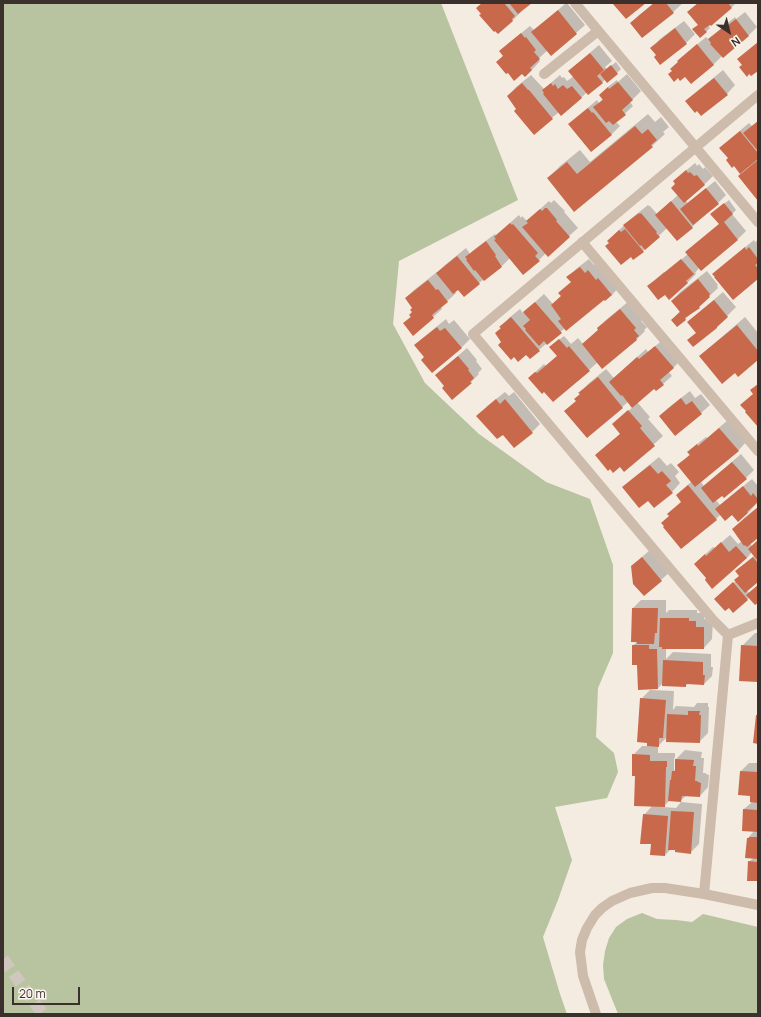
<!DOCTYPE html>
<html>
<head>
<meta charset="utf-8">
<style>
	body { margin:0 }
	#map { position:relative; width:761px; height:1017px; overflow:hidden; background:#f4ebe1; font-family:Manrope,sans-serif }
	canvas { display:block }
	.frame { position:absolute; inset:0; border:4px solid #3b302b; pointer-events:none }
	.north { position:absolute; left:709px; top:12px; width:40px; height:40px; -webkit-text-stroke:3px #fbf5ee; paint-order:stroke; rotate:145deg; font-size:11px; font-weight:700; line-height:16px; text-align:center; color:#3b302b }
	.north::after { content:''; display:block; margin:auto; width:14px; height:18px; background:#3b302b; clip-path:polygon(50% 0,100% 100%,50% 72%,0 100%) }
	.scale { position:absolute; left:12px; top:987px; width:68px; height:18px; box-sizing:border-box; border:2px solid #3b302b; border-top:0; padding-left:5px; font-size:12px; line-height:14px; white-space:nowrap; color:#3b302b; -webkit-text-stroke:3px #fbf5ee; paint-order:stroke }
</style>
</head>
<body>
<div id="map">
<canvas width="761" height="1017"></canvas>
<div class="frame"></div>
<div class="north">N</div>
<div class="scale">20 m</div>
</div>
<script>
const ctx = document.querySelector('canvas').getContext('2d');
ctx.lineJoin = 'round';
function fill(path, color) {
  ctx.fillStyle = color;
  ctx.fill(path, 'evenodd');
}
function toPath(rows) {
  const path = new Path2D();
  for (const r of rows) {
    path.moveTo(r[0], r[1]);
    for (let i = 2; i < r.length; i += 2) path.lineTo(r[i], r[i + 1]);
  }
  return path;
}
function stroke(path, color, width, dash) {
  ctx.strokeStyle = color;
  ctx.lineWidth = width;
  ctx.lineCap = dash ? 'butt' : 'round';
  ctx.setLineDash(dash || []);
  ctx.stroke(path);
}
const green = toPath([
	[3,3,441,3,518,200,399,261,393,324,425,383,479,434,546,482,590,499,613,565,613,653,598,688,596,737,614,753,618,772,607,798,555,807,572,860,558,900,543,937,560,994,567,1014,3,1014],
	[642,913,657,919,676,920,692,922,703,914,758,927,758,1014,618,1014,604,979,603,965,605,951,609,938,616,927,627,919]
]);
const shadow = toPath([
	[483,3,530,3,520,11,521,12,513,20,482,14],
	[566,3,567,3,585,25,576,33,548,50,538,59,540,61,532,70,522,72,508,71,497,62,504,55,500,51,509,43,530,26,534,30,535,30],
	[654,3,683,3,673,12,631,23,639,15],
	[698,3,736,3,731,8,708,25,710,28,706,32,694,29,699,24,688,12],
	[745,12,757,27,749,35,723,57,722,56,713,65,685,75,673,71,671,69,687,53,706,37,709,40,718,31,735,17,736,19],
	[684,21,695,34,686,43,660,64,657,55,652,48,660,39],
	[599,45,612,61,605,67,607,69,616,62,621,69,617,73,606,79,588,94,587,92,581,98,559,112,534,133,508,96,516,87,531,75,544,89,560,75,562,78,564,77,567,81,574,76,570,71,578,63],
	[723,70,735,85,727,94,701,115,697,110,686,101,695,93],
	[627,74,641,91,630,102,633,106,616,122,620,126,612,134,592,151,570,124,578,116,597,100,599,103,603,98,600,95,609,86,617,80,618,82],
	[648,114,655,122,661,117,669,127,663,132,665,134,652,146,574,210,548,178,560,166,580,150,590,162],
	[758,121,758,199,740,176,749,167,729,158,729,140,749,123,752,126],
	[695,163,697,166,699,164,703,169,705,167,713,176,705,184,685,200,688,203,715,181,726,195,718,203,692,227,667,228,643,251,610,242,617,232,633,217,648,205,649,206,650,206,657,214,678,195,676,184,674,181,683,173],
	[554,200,565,211,564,212,578,228,569,236,546,253,539,260,510,258,502,266,484,279,479,283,458,288,455,291,456,293,441,307,442,309,433,317,404,323,411,316,413,312,413,308,406,298,414,290,437,272,437,273,445,265,466,248,470,254,475,249,495,234,496,235,519,215,521,218,522,216,527,221,549,201,551,203],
	[729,200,736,210,732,214,746,231,738,239,701,270,699,268,695,273,696,274,687,283,665,294,648,286,657,278,664,272,665,273,688,254,686,252,695,244,719,224,716,210],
	[754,240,755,242,758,240,758,278,722,266],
	[589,259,594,265,597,262,620,286,612,295,605,300,604,299,565,328,547,343,539,350,527,353,502,341,501,328,501,327,509,318,520,309,523,313,544,294,553,304,561,296,572,282,568,277,576,269],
	[707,271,718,285,717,286,718,288,685,319,672,320,680,311,672,301,680,292],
	[723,292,736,307,725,318,688,340,697,332,697,314],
	[629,301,643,319,641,321,647,327,644,330,645,331,637,339,602,367,598,362,589,370,553,401,544,391,529,378,544,364,546,366,557,356,555,343,564,336,571,344,578,338,583,344,599,329,598,328,606,320],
	[745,317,758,333,758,358,735,372,700,356,709,348],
	[446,319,449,324,454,320,470,339,461,348,415,345,424,337],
	[664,339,682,359,669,372,672,376,663,384,656,390,654,388,637,402,650,417,648,419,663,436,624,471,620,465,596,455,621,433,622,416,633,407,628,402,587,437,577,401,580,394,580,393,588,384,606,369,614,378,646,349,648,352],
	[467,348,477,360,476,361,482,369,478,373,479,374,471,382,445,386,436,375,445,367],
	[690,391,695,398,701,394,710,405,701,413,660,416,668,408],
	[505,392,509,396,514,392,540,424,532,432,486,407],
	[728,420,746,442,738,451,701,482,704,486,741,454,754,470,746,478,722,494,716,500,720,505,752,479,758,486,758,501,755,503,756,504,748,513,721,514,716,519,670,516,682,502,677,495,692,481,679,465,690,454,689,452,697,444,706,437,707,438],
	[659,457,667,466,671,463,679,472,675,476,680,483,672,492,649,499,624,487,632,479],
	[758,507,758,536,750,543,752,546,758,540,758,581,747,590,749,593,758,585,758,601,750,597,733,611,719,595,736,581,740,575,737,571,755,555,752,552,747,558,708,578,695,564,713,547,715,548,730,535,738,544,742,541,733,529,744,518],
	[651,549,670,572,661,580,644,595,641,558],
	[641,600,666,600,666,613,669,610,697,610,697,613,704,613,704,619,713,619,712,639,704,648,666,648,666,659,673,652,711,654,711,667,713,667,712,676,704,684,688,684,685,686,663,683,658,688,638,664,633,646,637,641,633,608],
	[755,633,758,633,758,681,742,646],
	[650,690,674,691,673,710,676,706,694,707,697,703,708,703,708,707,709,707,708,733,699,742,667,737,658,746,658,753,675,753,675,757,674,759,674,771,676,768,676,759,685,750,702,752,701,758,704,758,703,773,706,773,706,774,709,775,708,787,700,796,687,795,680,801,670,800,663,807,676,808,681,802,702,804,699,844,690,853,671,849,665,855,652,843,644,815,653,805,636,775,633,755,642,746,648,746,641,699],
	[749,763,758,763,758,880,749,862,754,857,748,838,755,830,744,809,751,803,751,795,741,771]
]);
const building = toPath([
	[482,3,504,3,515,16,512,19,513,21,498,34,495,31,494,32,479,15,481,14,476,8],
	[509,3,532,3,518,14],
	[615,3,646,3,626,19,613,4],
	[654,3,666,3,674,13,642,38,630,23],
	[698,3,728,3,732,8,711,26,710,25,704,29,707,32,700,38,692,29,698,25,687,12],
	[558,10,577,34,551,56,531,32],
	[736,19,749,36,723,58,710,44,711,43,708,39,726,25,727,26],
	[675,28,687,44,660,65,654,57,656,55,650,48],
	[521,33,525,38,526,37,536,50,534,52,540,59,530,68,532,70,525,77,522,74,514,81,508,73,506,74,496,62,503,56,499,51],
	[758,42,758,71,751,76,749,74,747,77,739,67,742,65,737,59],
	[697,44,714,65,691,84,685,77,680,81,678,78,674,82,668,74,672,71,670,69,678,62,677,61],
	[590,53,604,70,597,76,603,83,588,95,568,71],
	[611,65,618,74,607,83,600,74],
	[714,78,728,95,701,116,697,111,695,113,685,101],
	[618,82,633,100,622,110,626,115,613,125,609,121,606,123,593,107,603,100,599,95,608,87,609,89],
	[522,83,528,90,529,90,553,119,534,135,514,111,516,109,507,96],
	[551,83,553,86,555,84,558,89,563,85,567,89,572,86,582,98,561,116,543,94,544,93,542,90],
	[588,108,592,113,593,112,612,135,591,152,568,124],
	[758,121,758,151,743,133],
	[635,126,642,134,648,129,657,140,651,145,653,147,574,212,547,178,567,162,577,174],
	[740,131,758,153,758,159,740,174,734,166,732,168,726,160,728,158,719,148],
	[758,160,758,201,738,176],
	[686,170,688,173,690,172,694,176,697,175,705,185,684,203,671,188,675,184,673,181],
	[706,188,719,204,693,225,680,209],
	[671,201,693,228,677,241,655,215],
	[724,203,733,214,724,222,738,240,701,271,685,252,719,224,710,214],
	[545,208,547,208,557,220,556,221,570,237,548,257,522,227,528,223,526,221,540,209,542,211],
	[639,213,640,214,641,213,657,232,656,233,660,237,645,250,641,245,640,246,623,225],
	[510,223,512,225,513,224,538,253,535,256,540,261,523,275,494,240,496,239,494,237],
	[625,229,644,252,633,260,631,257,621,265,605,246,609,243,607,241,619,230,621,232],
	[486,241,496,255,495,256,502,267,484,281,475,270,474,271,466,260,467,259,465,257],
	[745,247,746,250,749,247,758,259,758,263,755,265,758,268,758,279,733,300,714,277,715,277,712,274],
	[457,256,480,284,464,297,458,290,453,294,436,273],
	[681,259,694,274,686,281,688,283,669,300,665,295,658,300,647,286,655,280],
	[580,267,585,273,588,270,596,280,598,278,612,295,605,301,604,300,566,331,558,321,561,319,551,305,561,296,558,293,571,282,566,277],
	[698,279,710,294,709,296,710,297,699,307,700,308,685,318,686,320,677,327,671,320,680,312,671,301],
	[428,280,436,290,438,289,448,302,432,315,434,318,413,336,403,323,411,317,409,315,412,312,410,310,412,308,405,298],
	[714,300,728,317,717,327,717,328,693,347,687,340,696,333,687,322],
	[535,302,562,333,547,345,544,341,539,346,525,330,526,329,523,326,530,320,523,312],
	[620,309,636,328,634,330,639,336,636,338,637,340,602,369,582,344,598,330,597,328],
	[511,317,540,351,530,359,526,355,518,362,514,357,511,360,498,345,501,342,495,333,501,328,499,327],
	[737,325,758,351,758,360,738,377,735,373,722,384,699,356],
	[437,327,440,331,445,328,462,348,432,373,421,360,424,357,414,345],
	[559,339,567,348,569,346,590,371,553,402,544,392,542,394,528,378,535,372,537,373,557,356,549,347],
	[655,346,674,368,660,380,664,385,656,391,654,389,632,408,622,395,621,396,609,382,637,357,639,359],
	[458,356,469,369,468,370,474,378,470,382,472,383,452,400,442,388,444,386,435,375],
	[598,377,623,408,587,438,564,411,576,401,574,399,580,394,578,393],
	[758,384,758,427,745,412,746,411,740,405,753,394,750,390],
	[681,398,686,405,692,401,702,414,675,436,659,416],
	[496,399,500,404,505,399,533,433,514,448,503,435,497,439,476,416],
	[628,410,642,426,640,428,655,446,624,472,620,467,613,473,610,469,608,471,595,455,620,434,612,424],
	[719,428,739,451,695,487,677,465,690,455,687,452,697,444,698,446],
	[732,462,747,479,724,498,722,496,713,503,701,488],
	[650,465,658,474,662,471,671,481,666,485,673,493,654,508,648,501,639,508,622,487],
	[688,485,717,520,681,549,663,527,664,526,661,523,669,516,667,514,681,502,676,495],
	[743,486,751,496,753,493,758,499,758,502,747,512,748,513,738,522,732,515,725,521,715,509],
	[758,507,758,538,747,547,745,545,744,546,732,529],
	[758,540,758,561,748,549],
	[721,542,729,552,736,546,747,558,712,589,705,580,706,578,694,564,705,554,706,556],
	[642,557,662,581,644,596,633,584,631,566],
	[753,557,758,563,758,582,745,593,734,580,739,576,735,571],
	[733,582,748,600,733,613,729,608,725,611,714,599],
	[758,585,758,603,755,605,746,595],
	[632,608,658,608,657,633,655,633,654,644,637,644,637,642,631,642],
	[660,618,689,618,689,621,696,621,696,627,704,627,704,649,662,649,662,647,659,647],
	[632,645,649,645,649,649,657,649,658,689,638,690,637,665,632,665],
	[741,645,758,646,758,682,739,681],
	[663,660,703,662,703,675,705,675,704,685,686,684,686,687,662,686],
	[640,698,666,700,663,738,659,738,659,747,647,746,647,743,637,742],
	[688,711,700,711,699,715,701,715,700,743,666,742,667,714,688,715],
	[756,715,758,715,758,744,753,743],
	[632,754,650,755,650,761,667,761,667,767,666,767,665,807,634,806,635,776,632,776],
	[675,759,694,760,693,766,696,766,695,781,697,781,698,782,701,783,700,797,682,796,681,802,668,801,670,780,671,780,672,771,675,771],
	[740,771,758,772,758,803,750,802,750,796,738,795],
	[743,809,758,810,758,832,742,831],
	[671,811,694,812,691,854,675,852,675,850,668,850],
	[643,814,668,816,665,856,650,855,651,844,640,844],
	[749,837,758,837,758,859,745,858,747,838,749,838],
	[748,861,758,862,758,881,747,881]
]);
const highwayTunnel = toPath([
	[3,959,43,1014]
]);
const minor = toPath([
	[575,3,758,222],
	[544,74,598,31],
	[582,242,758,451],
	[728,635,758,623],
	[704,894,728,635,713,620,473,334,758,95],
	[596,1014,583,976,580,952,582,940,587,928,595,915,602,908,612,901,630,893,652,888,665,888,704,894,758,905]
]);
fill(green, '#b8c4a0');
fill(shadow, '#0003');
fill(building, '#c8694b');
stroke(highwayTunnel, '#cfc6bd', 12, [12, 6]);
stroke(minor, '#cdbbac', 10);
</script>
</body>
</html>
